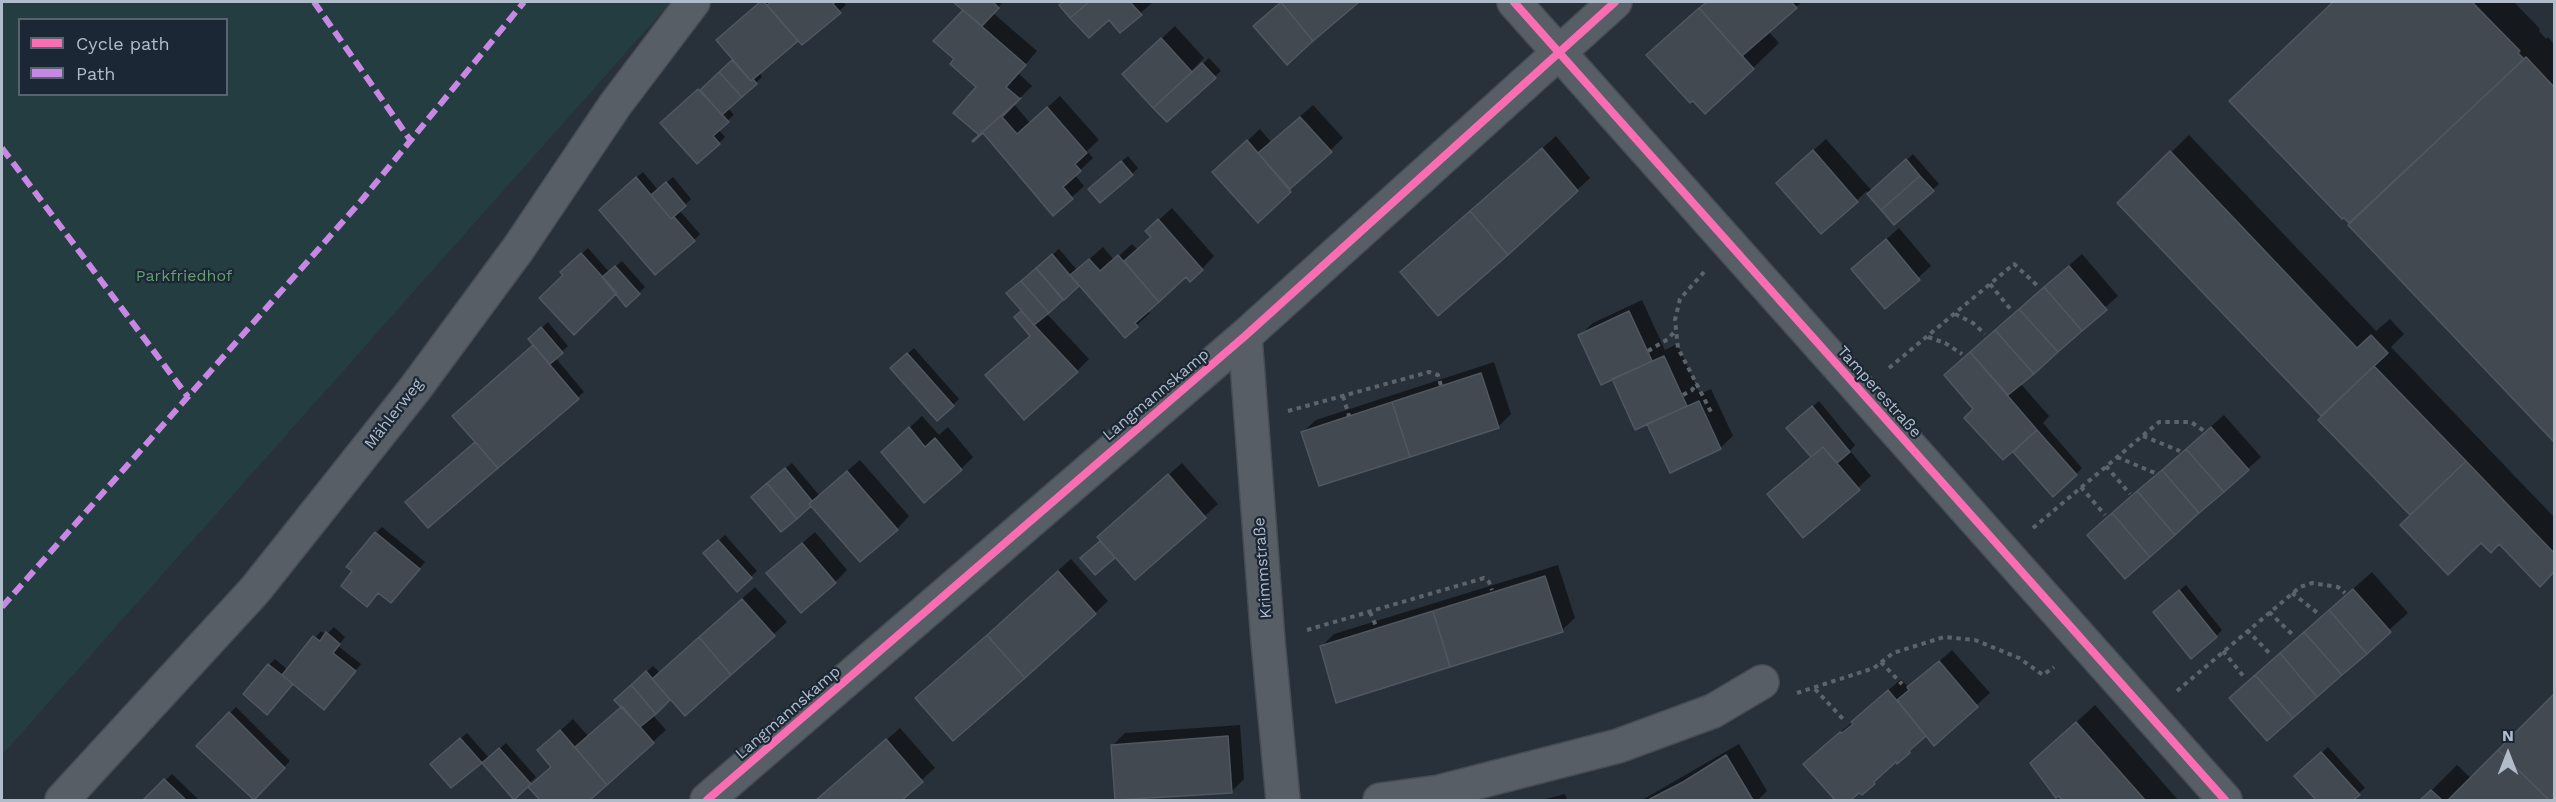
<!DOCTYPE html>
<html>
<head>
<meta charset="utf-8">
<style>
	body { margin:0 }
	#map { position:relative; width:2556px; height:802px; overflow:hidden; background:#283039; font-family:"Work Sans",sans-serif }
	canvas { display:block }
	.frame { position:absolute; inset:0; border:3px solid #b1bcca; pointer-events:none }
	.legend { position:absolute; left:18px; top:18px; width:210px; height:78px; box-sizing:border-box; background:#1b2734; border:2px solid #576370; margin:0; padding:8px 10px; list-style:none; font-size:18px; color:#b1bcca }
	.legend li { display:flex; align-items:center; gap:12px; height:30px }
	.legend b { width:30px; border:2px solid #576370 }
	.north { position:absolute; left:2478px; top:724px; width:60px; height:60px; -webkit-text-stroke:4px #1b2734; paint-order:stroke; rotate:0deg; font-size:16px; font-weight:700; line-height:24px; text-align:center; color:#b1bcca }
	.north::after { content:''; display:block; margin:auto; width:21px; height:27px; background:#b1bcca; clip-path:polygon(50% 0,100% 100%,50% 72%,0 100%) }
</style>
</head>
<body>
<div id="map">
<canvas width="2556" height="802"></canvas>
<div class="frame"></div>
<ul class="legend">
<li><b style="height:8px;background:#f96db3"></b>Cycle path</li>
<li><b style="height:8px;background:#c787e3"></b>Path</li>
</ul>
<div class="north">N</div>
</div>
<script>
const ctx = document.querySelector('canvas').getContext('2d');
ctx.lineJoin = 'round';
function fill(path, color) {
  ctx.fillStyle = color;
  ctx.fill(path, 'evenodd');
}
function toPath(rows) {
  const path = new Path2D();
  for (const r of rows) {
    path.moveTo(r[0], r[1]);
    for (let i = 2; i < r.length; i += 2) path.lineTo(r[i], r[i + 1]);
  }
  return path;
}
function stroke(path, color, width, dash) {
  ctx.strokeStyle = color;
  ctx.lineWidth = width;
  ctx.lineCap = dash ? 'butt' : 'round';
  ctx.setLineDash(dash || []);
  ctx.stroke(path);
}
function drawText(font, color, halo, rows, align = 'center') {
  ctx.font = font + ' "Work Sans",sans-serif';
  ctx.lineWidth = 4.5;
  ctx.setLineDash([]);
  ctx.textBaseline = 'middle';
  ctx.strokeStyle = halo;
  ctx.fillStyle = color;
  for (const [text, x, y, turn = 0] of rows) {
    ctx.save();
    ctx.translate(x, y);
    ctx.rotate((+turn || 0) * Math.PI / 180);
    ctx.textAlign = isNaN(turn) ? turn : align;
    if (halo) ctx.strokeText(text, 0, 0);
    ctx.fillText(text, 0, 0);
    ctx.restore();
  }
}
const green = toPath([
	[2,2,671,2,2,755],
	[20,20,226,20,226,94,20,94]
]);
const shadow = toPath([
	[761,2,843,2,846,5,802,43,798,39,759,72,762,77,728,108,734,115,718,129,725,137,719,143,668,117,734,59,724,34],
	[956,2,1003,2,993,13,1037,51,1018,73,1032,86,1014,104,1030,123,1060,96,1099,140,1087,151,1093,158,1075,175,1084,186,1053,214,978,87,956,59,965,10],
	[1064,2,1153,2,1120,31,1109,18,1061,5],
	[1283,2,1357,2,1287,62,1261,20],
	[1706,2,1802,2,1768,31,1779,43,1753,68,1648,55],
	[2334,2,2514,2,2540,29,2539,31,2546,39,2548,37,2554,44,2554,440,2350,225,2351,223,2252,79],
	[1175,26,1204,58,1187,75,1188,77,1209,58,1221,71,1167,120,1124,74],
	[1313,105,1343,138,1258,221,1227,160,1260,129,1271,142],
	[2189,135,2376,331,2390,319,2404,334,2391,347,2554,517,2554,570,2540,585,2499,542,2481,541,2412,515,2320,420,2323,416,2119,203],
	[1556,136,1590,178,1577,190,1402,272],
	[1826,139,1872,191,1913,154,1939,184,1895,223,1867,191,1821,232,1790,171],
	[1128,156,1138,168,1132,174,1096,183],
	[643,172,658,190,673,177,691,199,679,210,700,234,694,240,607,203],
	[1172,208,1214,256,1202,269,1190,279,1186,275,1147,310,1150,313,1125,336,1079,284,1046,313,1089,359,1077,371,999,363,1031,335,1016,317,1023,310,1014,287,1059,249,1077,270,1103,247,1114,260,1132,244,1137,249,1152,236,1147,231],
	[1899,228,1931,266,1886,307,1866,257],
	[588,248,609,272,622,261,645,287,626,305,616,293,562,272],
	[2082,254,2118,296,2020,383,2049,416,2043,423,2082,468,2076,474,2022,445,1975,409,1958,363],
	[1642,300,1665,350,1677,344,1700,394,1711,389,1733,436,1720,448,1648,422,1580,335,1593,323],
	[548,322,568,346,555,357,584,392,428,526,477,442,460,410,535,345,530,339],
	[914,348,959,399,937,419,898,362],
	[1494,362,1511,414,1498,427,1303,432,1316,420],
	[1819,401,1855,445,1850,451,1871,476,1804,536,1769,495,1812,456,1794,422],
	[2224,415,2261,457,2125,577,2089,535],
	[922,416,939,435,948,427,973,457,961,469,883,452],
	[860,460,909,516,897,529,811,504,781,530,759,491,792,463,819,495],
	[1182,463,1218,504,1136,578,1115,555,1095,573,1088,552,1102,540,1112,525],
	[382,527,425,562,398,594,376,533],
	[815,532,847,570,835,582,768,573],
	[725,535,757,571,737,590,711,547],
	[1071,559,1108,601,1095,613,930,685],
	[1558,565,1575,618,1562,630,1321,647,1334,634],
	[2372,572,2408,613,2268,739,2343,598],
	[2186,585,2222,630,2216,636,2161,606],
	[755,587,787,622,685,714,671,698,652,714,666,730,588,800,542,800,530,787,553,766,539,750,573,719,588,736,622,706,622,694,653,666,660,673],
	[334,627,345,637,338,646,361,664,330,702,294,683,273,707,269,665,275,659,288,670,321,631,326,635],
	[1952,650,1990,693,1934,743,1927,734,1909,752,1896,760,1862,793,1859,791,1849,800,1837,800,1805,764,1901,679,1909,688],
	[2554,696,2554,797,2551,800,2422,800,2457,765,2472,779],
	[2095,705,2178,800,2064,800,2032,763],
	[236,707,290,761,253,799,198,745],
	[1240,725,1244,779,1231,792,1117,800,1113,745,1125,733],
	[900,728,935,768,899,800,817,800],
	[467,733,489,758,506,743,536,777,514,797,482,761,451,786,438,757],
	[1739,744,1767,791,1758,800,1642,800],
	[2328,747,2365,788,2351,800,2318,800,2296,776],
	[172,774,199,800,145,800],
	[1565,794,1567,800,1542,800]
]);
const building = toPath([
	[760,2,764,2,798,41,751,81,716,40,760,2],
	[771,2,835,2,833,4,841,13,802,45,767,5,771,2],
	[953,2,993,2,999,8,982,26,953,2],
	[1063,2,1089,2,1070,18,1059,5,1063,2],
	[1089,2,1130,2,1142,15,1120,33,1109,20,1089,38,1070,18,1089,2],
	[1281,2,1359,2,1313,41,1281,2],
	[1281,2,1313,41,1287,65,1253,26,1281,2],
	[1707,2,1791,2,1797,8,1742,56,1699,8,1707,2],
	[2333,2,2472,2,2520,51,2518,53,2524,59,2349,223,2344,218,2342,219,2229,101,2333,2],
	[1699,8,1754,69,1705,114,1693,101,1690,103,1646,55,1699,8],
	[963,10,1026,65,1006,87,1020,99,979,135,953,113,976,87,950,64,954,59,933,41,963,10],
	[1161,38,1192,72,1153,108,1122,74,1161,38],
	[2526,57,2554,87,2554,442,2348,225,2526,57],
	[732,60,751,81,753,79,757,84,742,97,719,72,732,60],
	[1202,63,1216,78,1167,122,1153,108,1202,63],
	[719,72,742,97,722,115,700,90,719,72],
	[698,89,729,122,713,136,720,144,697,164,660,123,698,89],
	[1021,98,1002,117,1017,134,1047,107,1087,153,1075,164,1081,171,1063,187,1073,199,1053,216,983,133,973,142,972,141,1021,98],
	[1300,117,1332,152,1290,189,1258,153,1300,117],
	[1247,140,1291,192,1258,223,1212,172,1247,140],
	[1542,148,1578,191,1508,255,1470,211,1542,148],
	[1813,150,1858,202,1821,234,1776,183,1813,150],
	[2170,151,2357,348,2371,335,2388,353,2321,416,2117,203,2170,151],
	[1906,159,1920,176,1881,210,1867,194,1906,159],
	[1121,161,1133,175,1100,203,1088,189,1121,161],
	[1920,176,1934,191,1894,225,1881,210,1920,176],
	[636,177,671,219,674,217,695,241,655,275,599,210,636,177],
	[666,182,686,206,671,219,651,195,666,182],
	[1470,211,1508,255,1438,316,1400,272,1470,211],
	[1158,219,1203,270,1190,282,1186,277,1159,302,1124,261,1151,237,1145,231,1158,219],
	[1886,239,1920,280,1885,309,1851,269,1886,239],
	[581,253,617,293,574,335,539,298,563,275,560,272,581,253],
	[1052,254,1079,286,1064,300,1036,268,1052,254],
	[1118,255,1159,302,1135,323,1138,327,1125,338,1070,275,1089,259,1100,271,1118,255],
	[615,266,640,294,626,307,602,277,615,266],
	[2069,266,2107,310,2082,331,2044,287,2069,266],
	[1036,268,1063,300,1049,313,1021,281,1036,268],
	[1021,281,1049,313,1034,325,1006,293,1021,281],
	[2044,287,2082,331,2058,352,2019,309,2044,287],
	[2019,309,2058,352,2034,374,1995,330,2019,309],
	[1021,311,1078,372,1024,420,985,375,1030,336,1014,317,1021,311],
	[1629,311,1652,361,1601,385,1578,335,1629,311],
	[541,327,563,353,550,364,528,339,541,327],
	[1995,330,2034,374,2008,395,1970,352,1995,330],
	[533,345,579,399,498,468,452,416,533,345],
	[1970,352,2037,430,2003,460,1964,418,1973,409,1944,375,1970,352],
	[907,353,954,406,937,421,890,368,907,353],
	[1664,356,1687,406,1635,430,1612,379,1664,356],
	[2374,366,2466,461,2410,515,2318,420,2374,366],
	[1481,373,1499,428,1410,457,1392,402,1481,373],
	[1699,401,1721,449,1670,473,1647,424,1699,401],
	[1392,402,1410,457,1319,486,1301,432,1392,402],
	[1812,406,1850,452,1837,463,1823,447,1811,457,1786,428,1812,406],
	[909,427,925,447,935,438,962,470,924,503,881,452,909,427],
	[2211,427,2249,470,2224,492,2186,449,2211,427],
	[2037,430,2077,475,2053,497,2013,452,2037,430],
	[475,442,498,468,428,528,405,502,475,442],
	[1823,447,1860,490,1803,538,1767,494,1823,447],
	[2186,449,2224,492,2199,513,2162,470,2186,449],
	[2466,461,2554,553,2554,572,2540,587,2499,544,2491,553,2481,543,2448,575,2400,525,2466,461],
	[785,468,812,501,809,504,811,506,797,519,767,483,785,468],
	[2162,470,2199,513,2175,535,2137,491,2162,470],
	[847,471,898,530,860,562,809,504,847,471],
	[1168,474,1206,518,1135,580,1097,537,1168,474],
	[767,483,797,519,781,532,751,497,767,483],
	[2137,491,2175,535,2150,557,2112,513,2137,491],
	[2112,513,2150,557,2125,579,2087,535,2112,513],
	[375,532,420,569,391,603,378,593,367,607,341,586,352,571,346,567,375,532],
	[718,540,752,578,737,592,703,553,718,540],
	[1100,541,1115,558,1095,575,1080,558,1100,541],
	[802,543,836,583,801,613,766,573,802,543],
	[1058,571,1096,614,1025,678,987,635,1058,571],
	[1545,576,1563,632,1450,667,1433,611,1545,576],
	[2353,589,2391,632,2367,654,2329,610,2353,589],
	[2179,590,2217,637,2191,659,2153,612,2179,590],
	[742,599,775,636,731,675,699,637,742,599],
	[2329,610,2367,654,2342,675,2304,632,2329,610],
	[1433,611,1450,667,1336,703,1320,646,1433,611],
	[326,632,340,644,333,653,356,671,324,710,282,675,313,636,320,641,326,632],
	[2304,632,2342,675,2317,697,2280,653,2304,632],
	[987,635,1025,678,953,741,915,698,987,635],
	[699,637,731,675,685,716,652,679,699,637],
	[2280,653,2317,697,2293,718,2255,675,2280,653],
	[1939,661,1978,707,1934,746,1897,700,1909,690,1907,687,1939,661],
	[268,664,293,684,267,715,243,694,268,664],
	[646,671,670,700,656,714,631,685,646,671],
	[2255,675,2293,718,2267,741,2229,698,2255,675],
	[631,685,656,714,640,727,614,700,631,685],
	[1888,690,1926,736,1909,751,1910,753,1897,764,1896,762,1874,782,1875,784,1862,795,1859,793,1851,800,1835,800,1803,764,1840,732,1842,733,1853,724,1851,722,1888,690],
	[2554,694,2554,799,2549,800,2498,750,2554,694],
	[622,706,654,743,607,785,575,747,622,706],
	[229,712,285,768,254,800,196,746,229,712],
	[2076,722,2145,800,2062,800,2059,796,2056,798,2030,763,2076,722],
	[560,730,607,785,590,800,540,800,528,787,551,767,537,750,560,730],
	[1228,736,1232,793,1115,800,1111,745,1228,736],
	[460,738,482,763,451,788,430,764,460,738],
	[886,739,923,782,902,800,816,800,886,739],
	[499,748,531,784,514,800,482,763,499,748],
	[2498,750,2549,800,2448,800,2498,750],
	[2321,752,2360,795,2353,800,2316,800,2294,776,2321,752],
	[1726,755,1753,800,1648,800,1683,782,1726,755],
	[164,779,186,800,143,800,164,779],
	[2431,790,2442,800,2420,800,2431,790]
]);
const path = toPath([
	[1704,272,1680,299,1675,320,1678,348,1711,412,1708,415],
	[1990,284,2012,311],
	[1955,314,1973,323,1985,334],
	[1928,337,1945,343,1962,354],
	[1648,351,1668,339,1676,330],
	[1889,368,2014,264,2040,288],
	[1683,395,1692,390,1697,383],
	[1343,396,1349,416],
	[1288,411,1429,372,1438,375,1441,386],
	[2143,436,2180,451],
	[2117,457,2155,473],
	[2106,466,2130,494],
	[2081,487,2105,515],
	[2033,528,2159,422,2191,422,2204,431],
	[2292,593,2319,614],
	[1370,612,1376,626],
	[2269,612,2294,636],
	[1307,630,1484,578,1489,582,1492,590],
	[2247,630,2271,655],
	[2223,651,2245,678],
	[1881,662,1902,684],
	[1815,689,1843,719],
	[2177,691,2300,587,2312,583,2338,587,2345,593],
	[1797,693,1874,668,1893,653,1944,637,1975,640,2019,658,2043,675,2054,667]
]);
const street = toPath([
	[1514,2,2225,800],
	[1245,336,1268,641,1283,800],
	[62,800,255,590,414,390,518,249,615,105,693,2],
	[707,800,1245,336,1615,2],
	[1380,800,1439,792,1618,746,1713,711,1762,682]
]);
const quiet = toPath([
	[314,2,411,141],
	[2,148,188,397],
	[2,607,361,201,524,2]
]);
const cycleway = toPath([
	[1514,2,2225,800],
	[707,800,1245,336,1615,2]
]);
const parkNames = [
	["Parkfriedhof",184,276]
];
const streetNames = [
	["Tamperestraße",1879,392,48],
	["Langmannskamp",1156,395,-40],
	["Mählerweg",394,414,-52],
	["Krimmstraße",1263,568,-94],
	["Langmannskamp",788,713,-41]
];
fill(green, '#243d40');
fill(shadow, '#0007');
fill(building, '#424951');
stroke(building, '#505760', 1.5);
stroke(street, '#474c53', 36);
stroke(path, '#5c6369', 4, [4.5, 4.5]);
stroke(street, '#585e66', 33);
stroke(quiet, '#c787e3', 6, [12, 6]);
stroke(cycleway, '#f96db3', 8);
drawText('16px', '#669e70', '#1b2734', parkNames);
drawText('16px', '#b1bcca', '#1b2734', streetNames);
</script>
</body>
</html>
